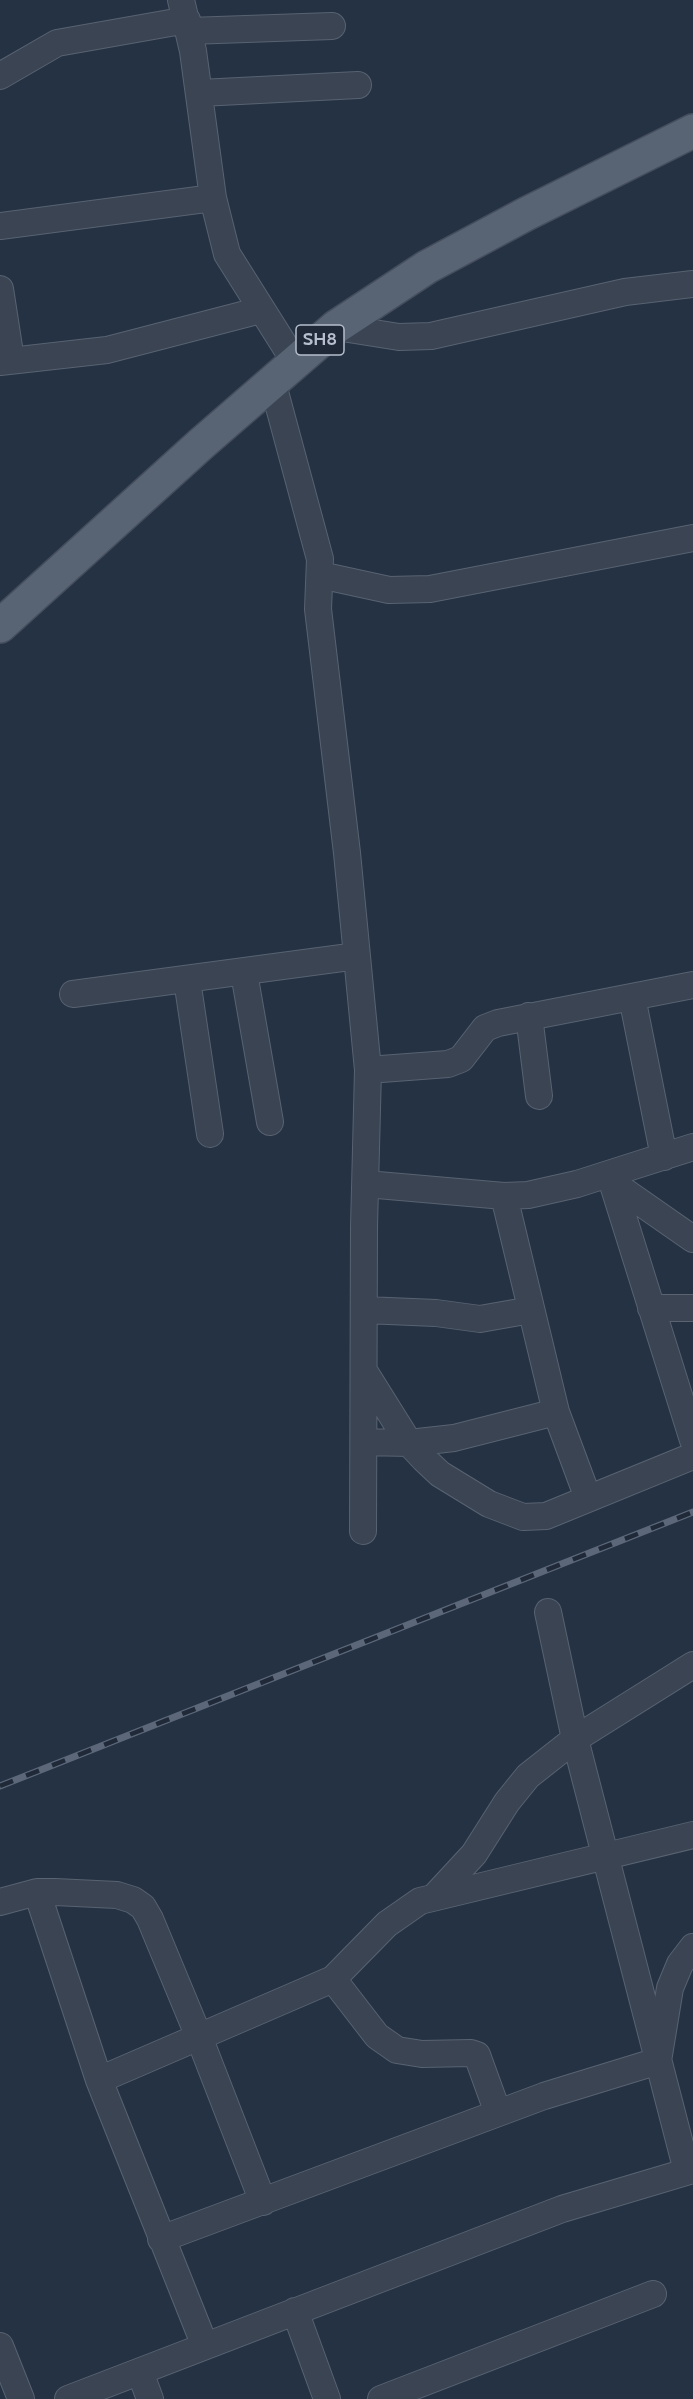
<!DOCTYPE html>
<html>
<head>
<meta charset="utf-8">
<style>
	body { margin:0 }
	canvas { display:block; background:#253244 }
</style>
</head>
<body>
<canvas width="693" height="2399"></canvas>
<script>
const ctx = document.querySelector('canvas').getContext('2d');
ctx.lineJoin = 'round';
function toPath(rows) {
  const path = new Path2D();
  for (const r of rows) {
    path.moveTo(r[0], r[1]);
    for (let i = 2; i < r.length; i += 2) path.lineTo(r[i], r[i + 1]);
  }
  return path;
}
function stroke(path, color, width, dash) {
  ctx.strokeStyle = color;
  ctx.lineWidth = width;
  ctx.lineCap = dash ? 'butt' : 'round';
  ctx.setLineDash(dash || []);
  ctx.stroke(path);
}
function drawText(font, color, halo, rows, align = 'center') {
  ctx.font = font + ' Cabin,sans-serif';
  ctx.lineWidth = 5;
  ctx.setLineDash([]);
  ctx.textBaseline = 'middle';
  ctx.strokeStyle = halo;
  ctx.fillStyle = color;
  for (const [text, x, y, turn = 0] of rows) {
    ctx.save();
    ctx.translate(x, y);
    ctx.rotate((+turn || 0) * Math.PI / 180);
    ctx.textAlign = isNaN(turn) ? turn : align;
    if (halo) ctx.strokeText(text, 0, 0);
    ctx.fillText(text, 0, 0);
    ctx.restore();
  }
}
const minor = toPath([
	[181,0,193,51,213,198,227,254,295,362],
	[189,31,332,26],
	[0,76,57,43,187,20],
	[200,93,358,85],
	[0,226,213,198],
	[0,289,11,360],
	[336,327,399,337,431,336,625,292,693,284],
	[0,362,107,350,261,310],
	[272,381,320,559,318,609,347,853,368,1070,364,1227,363,1531],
	[320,575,389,590,430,589,693,538],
	[244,973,270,1122],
	[187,980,210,1134],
	[73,994,357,956],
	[632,997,664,1157],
	[529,1016,539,1096],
	[368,1070,448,1064,461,1059,485,1028,498,1023,693,985],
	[610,1175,693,1440],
	[366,1184,504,1196,528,1195,577,1184,693,1147],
	[614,1184,693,1239],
	[504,1196,556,1412,588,1498],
	[651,1308,693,1308],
	[365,1310,436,1313,480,1319,531,1310],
	[364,1371,409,1443,424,1459,440,1474,489,1504,523,1517,546,1516,693,1456],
	[364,1442,409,1443,454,1438,556,1412],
	[548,1612,575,1739,687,2171],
	[37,1892,99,2080,205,2346],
	[436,1895,474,1854,507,1802,528,1776,575,1739,693,1665],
	[0,1902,37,1892,55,1892,117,1895,133,1900,143,1907,150,1919,199,2037,263,2202],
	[333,1979,377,2036,397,2050,422,2054,471,2053,477,2055,498,2113],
	[99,2080,333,1979,387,1924,420,1901,693,1835],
	[161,2239,544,2096,658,2061,670,1988,680,1964,693,1947],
	[295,2311,327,2399],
	[0,2346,21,2399],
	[140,2372,150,2399],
	[68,2399,562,2209,693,2170],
	[381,2399,653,2294]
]);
const major = toPath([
	[0,626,201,444,336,327,427,267,526,214,693,131]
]);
const rail = toPath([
	[0,1786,693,1512]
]);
const shields = [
	[320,340,48]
];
const shieldNames = [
	["SH8",320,340]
];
stroke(minor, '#586270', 28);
stroke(major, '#444d5c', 36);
stroke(minor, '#3a4453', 26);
stroke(major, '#586373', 33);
stroke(rail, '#5c687a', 7);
stroke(rail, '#1f2938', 4.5, [14]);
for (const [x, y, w] of shields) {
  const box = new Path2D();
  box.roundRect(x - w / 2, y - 15, w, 30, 4.5);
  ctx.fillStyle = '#1f2938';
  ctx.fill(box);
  stroke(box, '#b7bfcd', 1.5);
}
drawText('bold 18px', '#b7bfcd', null, shieldNames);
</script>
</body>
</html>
